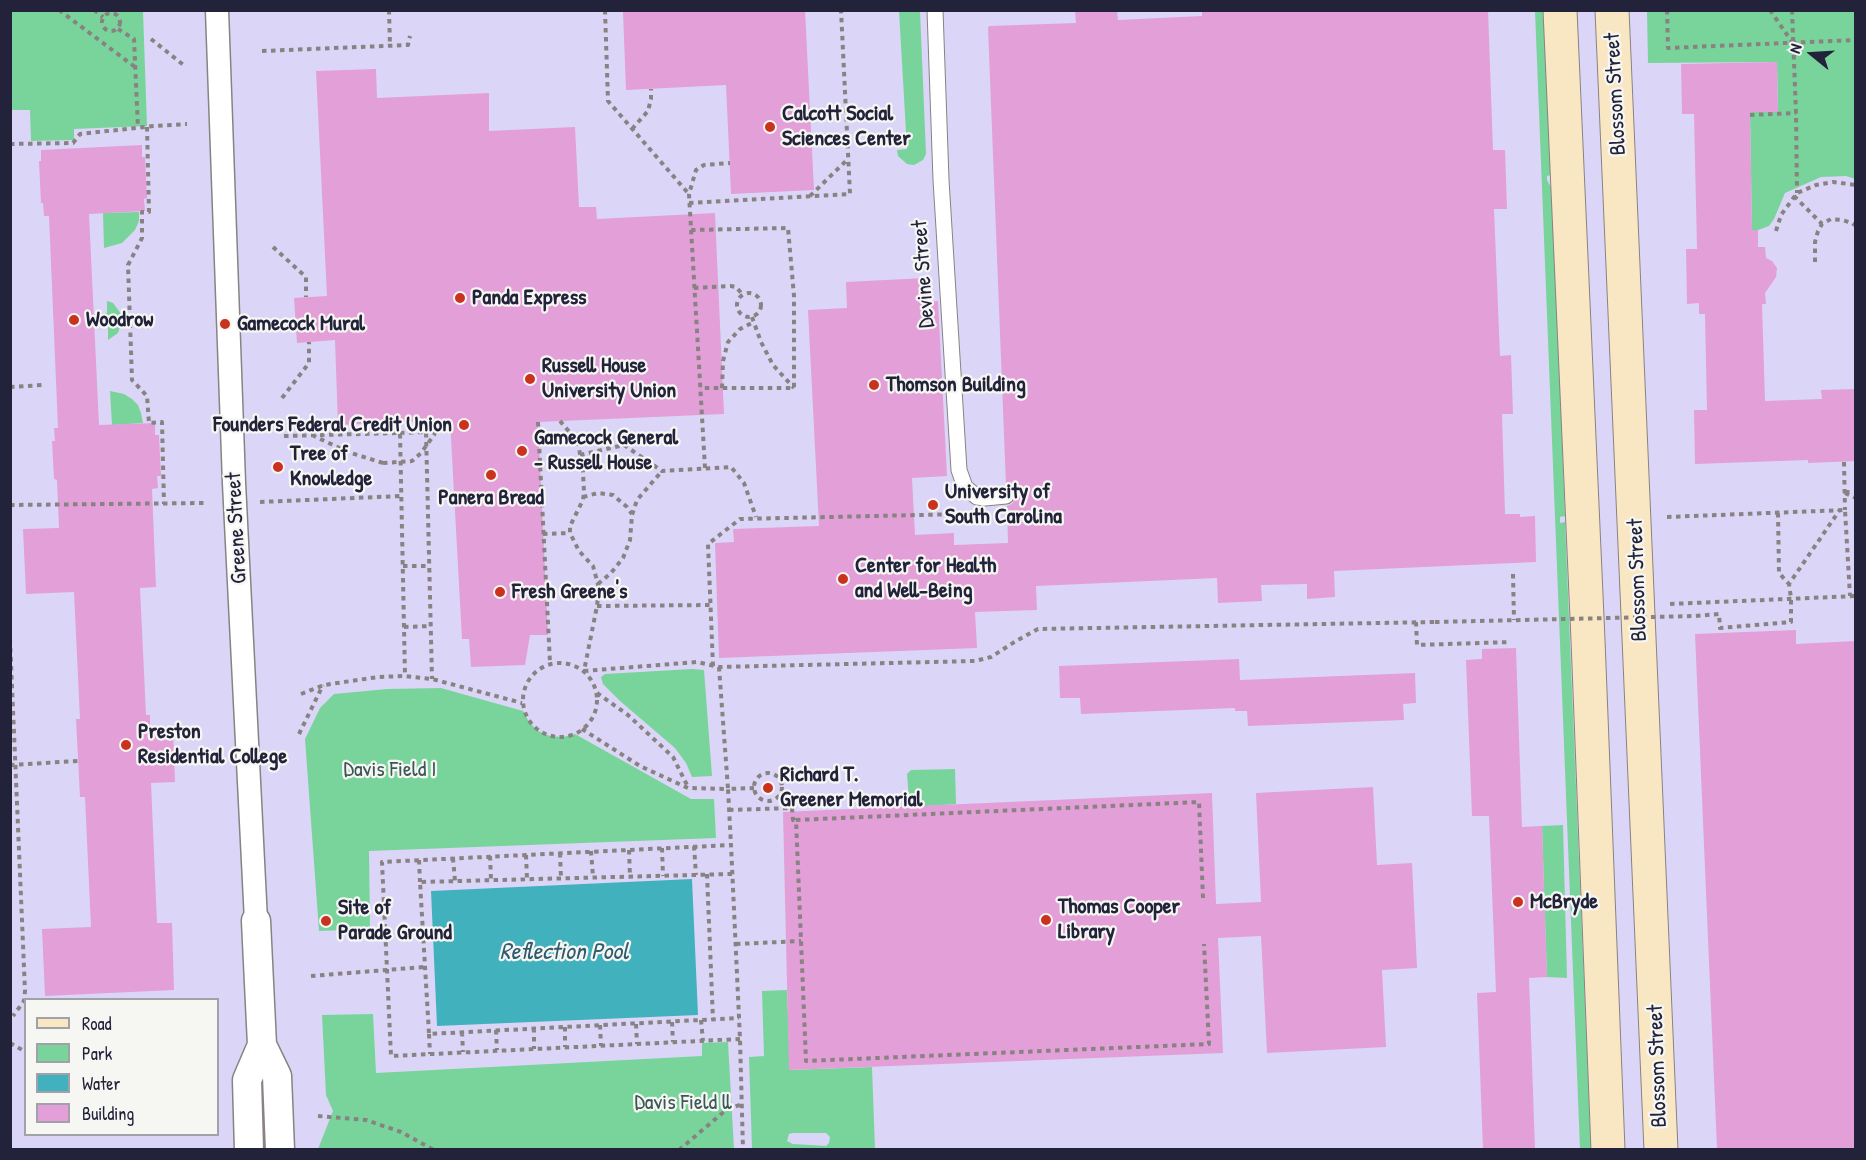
<!DOCTYPE html>
<html>
<head>
<meta charset="utf-8">
<style>
	body { margin:0 }
	#map { position:relative; width:1866px; height:1160px; overflow:hidden; background:#f0e3c8; font-family:"Patrick Hand",sans-serif }
	canvas { display:block }
	.frame { position:absolute; inset:0; border:12px solid #22223b; pointer-events:none }
	.legend { position:absolute; left:24px; top:998px; width:195px; height:138px; box-sizing:border-box; background:#f6f6f2; border:2px solid #a1a1a9; margin:0; padding:8px 10px; list-style:none; font-size:18px; color:#22223b }
	.legend li { display:flex; align-items:center; gap:12px; height:30px }
	.legend b { width:30px; border:2px solid #a1a1a9 }
	.north { position:absolute; left:1782px; top:24px; width:60px; height:60px; -webkit-text-stroke:4px #f6f6f2; paint-order:stroke; rotate:288deg; font-size:16px; font-weight:700; line-height:24px; text-align:center; color:#22223b }
	.north::after { content:''; display:block; margin:auto; width:21px; height:27px; background:#22223b; clip-path:polygon(50% 0,100% 100%,50% 72%,0 100%) }
</style>
</head>
<body>
<div id="map">
<canvas width="1866" height="1160"></canvas>
<div class="frame"></div>
<ul class="legend">
<li><b style="height:8px;background:#f9e7c3"></b>Road</li>
<li><b style="height:16px;background:#79d49b"></b>Park</li>
<li><b style="height:16px;background:#42b1be"></b>Water</li>
<li><b style="height:16px;background:#e39fd8"></b>Building</li>
</ul>
<div class="north">N</div>
</div>
<script>
const ctx = document.querySelector('canvas').getContext('2d');
ctx.lineJoin = 'round';
function fill(path, color) {
  ctx.fillStyle = color;
  ctx.fill(path, 'evenodd');
}
function toPath(rows) {
  const path = new Path2D();
  for (const r of rows) {
    if (r.length === 3) {
      path.moveTo(r[0] + r[2], r[1]);
      path.arc(r[0], r[1], r[2], 0, 2 * Math.PI);
      continue;
    }
    path.moveTo(r[0], r[1]);
    for (let i = 2; i < r.length; i += 2) path.lineTo(r[i], r[i + 1]);
  }
  return path;
}
function stroke(path, color, width, dash) {
  ctx.strokeStyle = color;
  ctx.lineWidth = width;
  ctx.lineCap = dash ? 'butt' : 'round';
  ctx.setLineDash(dash || []);
  ctx.stroke(path);
}
function drawText(font, color, halo, rows, align = 'center') {
  ctx.font = font + ' "Patrick Hand",sans-serif';
  ctx.lineWidth = 4.5;
  ctx.setLineDash([]);
  ctx.textBaseline = 'middle';
  ctx.strokeStyle = halo;
  ctx.fillStyle = color;
  for (const [text, x, y, turn = 0] of rows) {
    ctx.save();
    ctx.translate(x, y);
    ctx.rotate((+turn || 0) * Math.PI / 180);
    ctx.textAlign = isNaN(turn) ? turn : align;
    if (halo) ctx.strokeText(text, 0, 0);
    ctx.fillText(text, 0, 0);
    ctx.restore();
  }
}
const built = toPath([
	[10,11,1855,11,1855,1149,11,1149],
	[26,1000,218,1000,218,1134,26,1134]
]);
const green = toPath([
	[10,11,143,11,147,126,74,129,74,140,31,141,30,110,11,110],
	[899,11,920,11,926,154,923,160,914,165,907,164,898,156,897,150,907,149],
	[1535,11,1545,11,1551,175,1547,176,1547,180,1552,189,1565,516,1560,517,1560,523,1565,522,1591,1150,1580,1149],
	[1647,11,1855,11,1855,179,1846,176,1821,177,1785,193,1774,219,1769,226,1758,230,1752,230,1750,112,1778,111,1777,62,1648,63],
	[139,212,139,221,135,230,122,243,104,248,103,213],
	[107,301,113,303,122,315,122,321,118,333,108,340,108,326,94,326,94,314,107,313],
	[110,391,124,394,132,399,138,405,141,413,143,423,112,425],
	[692,669,704,670,712,776,692,777,686,763,675,748,620,701,603,684,601,677,605,674],
	[441,688,523,711,529,722,538,731,550,736,563,737,575,734,691,799,714,799,716,838,369,851,370,929,319,931,305,739,320,708,334,694,387,689],
	[955,769,956,804,913,807,912,801,909,800,907,774,911,770],
	[1563,825,1567,978,1547,977,1542,826],
	[787,990,790,1070,872,1067,875,1149,752,1149,749,1057,764,1056,762,991],
	[793,1133,826,1133,830,1137,829,1143,826,1146,793,1144,787,1141,789,1134],
	[373,1014,376,1073,702,1056,702,1043,728,1042,734,1149,318,1149,333,1111,326,1095,322,1015]
]);
const water = toPath([
	[692,879,698,1015,437,1026,431,891]
]);
const building = toPath([
	[655,10,805,10,814,190,731,194,726,85,626,90,623,12],
	[1075,10,1117,10,1118,20,1202,16,1202,11,1488,10,1493,150,1505,150,1507,209,1494,209,1500,356,1511,355,1513,414,1502,414,1505,514,1520,514,1520,517,1535,516,1536,562,1334,571,1335,597,1307,599,1307,584,1261,585,1262,601,1218,603,1217,578,1036,586,1037,610,975,612,977,648,719,658,715,543,734,542,733,529,819,526,808,310,847,308,846,282,925,278,926,302,938,301,947,476,912,478,915,535,954,533,954,545,1008,543,1007,506,1012,504,1016,496,1014,490,1006,486,988,28,989,26,1076,23],
	[1777,62,1778,112,1750,112,1752,230,1758,230,1758,247,1765,247,1766,258,1772,261,1777,268,1776,277,1765,293,1766,304,1762,304,1765,401,1822,399,1821,390,1856,389,1856,461,1808,463,1808,460,1695,464,1694,410,1707,410,1705,314,1699,314,1699,303,1687,304,1686,249,1697,249,1694,114,1682,114,1681,64],
	[376,69,377,98,489,93,489,131,575,127,579,207,596,207,597,219,715,213,724,414,538,422,548,635,530,635,525,665,471,667,469,639,462,639,450,420,338,425,335,340,297,343,294,298,327,296,316,71],
	[142,145,142,157,145,157,147,198,144,199,145,211,89,214,99,425,155,423,155,435,159,435,161,476,157,476,158,488,152,489,156,587,140,588,146,715,150,715,150,728,173,728,175,782,151,783,157,923,172,923,174,990,45,996,42,929,91,927,85,797,80,797,76,719,80,719,74,592,26,594,23,529,59,528,57,480,54,479,52,441,55,441,54,428,58,428,49,216,44,216,43,203,41,203,39,161,41,161,41,150],
	[1796,630,1796,644,1856,641,1856,1149,1717,1149,1695,634],
	[1516,648,1522,827,1542,826,1547,977,1529,978,1535,1149,1483,1149,1477,993,1496,992,1489,816,1472,816,1466,660,1482,659,1482,649],
	[1239,659,1240,680,1415,673,1416,703,1403,704,1404,720,1248,726,1247,711,1235,711,1235,708,1081,714,1080,698,1060,698,1059,666],
	[1373,787,1377,865,1412,863,1417,968,1382,970,1386,1047,1267,1053,1261,936,1218,938,1223,1053,789,1070,783,812,1212,793,1216,904,1261,902,1256,793]
]);
const path = toPath([
	[59,10,135,67],
	[94,10,103,17],
	[389,10,390,46],
	[605,10,608,101,688,193],
	[1667,10,1668,48,1856,40],
	[1770,10,1792,42],
	[1792,10,1796,113,1797,193],
	[111,22,9],
	[118,29,134,39,138,128],
	[151,39,186,67],
	[262,51,408,45,410,36],
	[1750,115,1796,113],
	[147,127,149,212,142,212,142,238,128,265,132,380,147,396,149,423,162,422,164,504],
	[632,129,648,111,651,99,651,89],
	[10,144,73,143,80,134,154,126,187,124],
	[810,196,848,159],
	[1794,196,1822,224],
	[689,203,850,194,841,10],
	[691,230,788,228,794,296,794,388,700,388],
	[1776,231,1781,215,1797,193,1816,185,1833,182,1856,185],
	[273,247,306,277,306,297],
	[1815,262,1815,242,1818,231,1822,224,1831,219,1842,220,1852,223,1856,226],
	[694,288,731,286,736,287,743,295],
	[749,305,12],
	[752,317,761,342,773,365,794,388],
	[10,387,43,385],
	[722,388,723,361,728,342,740,329,754,322],
	[282,398,309,363,309,342],
	[560,421,578,442,583,472,584,492,583,500,570,526,570,533,579,551,593,566,599,588,597,606,584,671,697,662,719,667,975,661,991,657,1016,641,1038,629,1435,622],
	[538,422,550,663],
	[400,433,426,432,432,679],
	[312,435,348,452,383,463],
	[284,436,400,433,405,676],
	[580,455,624,445,662,471,731,467,744,483,756,517],
	[1844,462,1845,510],
	[705,468,689,194,696,170,704,165,730,163],
	[1845,492,1856,492],
	[1845,493,1856,498],
	[583,497,598,493,613,495,627,507,632,514],
	[260,502,401,496],
	[10,505,206,503],
	[1778,513,1779,573,1789,584],
	[1667,517,1845,510,1850,596],
	[543,534,570,533],
	[403,566,429,566],
	[1513,574,1514,620],
	[598,584,611,573,623,558,630,540,632,515,637,500,662,471],
	[1670,604,1856,596],
	[597,606,711,605],
	[1696,616,1719,614,1720,628,1791,622,1791,598,1789,584,1839,511],
	[1416,622,1417,645,1511,642],
	[404,627,431,626],
	[10,639,25,991,24,1001,13,1016],
	[560,700,37],
	[713,666,708,544,740,519,964,514],
	[719,667,728,789,754,788],
	[597,693,628,715,673,757,688,787],
	[301,694,324,685,378,677,405,676,432,679,522,703],
	[582,729,640,766,688,788,728,789,731,845],
	[299,734,323,685],
	[183,757,221,754],
	[10,765,78,761],
	[768,787,14],
	[729,810,792,808,793,820,796,820],
	[694,846,696,875],
	[662,848,663,876],
	[629,850,630,877],
	[591,851,593,877],
	[560,853,561,878],
	[526,855,527,879],
	[490,856,491,880],
	[453,858,455,881],
	[419,860,420,882],
	[707,874,713,1020],
	[732,874,420,882,429,1034,739,1018],
	[1203,898,1199,802,796,820,806,1061,1209,1044,1204,944],
	[736,944,801,941],
	[311,976,424,967],
	[701,1020,703,1041],
	[672,1022,673,1042],
	[636,1024,637,1044],
	[600,1025,601,1046],
	[565,1027,565,1047],
	[534,1028,534,1049],
	[496,1030,497,1050],
	[462,1032,463,1052],
	[429,1034,430,1054],
	[740,1039,391,1056,382,862,731,845,740,1039,743,1150],
	[10,1043,26,1052],
	[318,1116,366,1120,401,1132,434,1150],
	[679,1150,726,1110,742,1104]
]);
const service = toPath([
	[935,10,941,180,959,470,965,487,977,497,985,498,1006,496]
]);
const pedestrian = toPath([
	[217,10,234,483,256,921]
]);
const minor = toPath([
	[256,921,262,1045,277,1076,280,1150],
	[249,1150,247,1080,262,1045]
]);
const secondary = toPath([
	[1560,10,1588,640,1608,1150],
	[1612,10,1661,1150]
]);
const pathBridge = toPath([
	[383,463,412,461,421,453,434,435,439,421],
	[1435,622,1696,616]
]);
const markers = [
	[770,127,6,"#c8321e"],
	[460,298,6,"#c8321e"],
	[74,320,6,"#c8321e"],
	[225,324,6,"#c8321e"],
	[530,379,6,"#c8321e"],
	[874,385,6,"#c8321e"],
	[464,425,6,"#c8321e"],
	[522,451,6,"#c8321e"],
	[278,467,6,"#c8321e"],
	[491,475,6,"#c8321e"],
	[933,505,6,"#c8321e"],
	[843,579,6,"#c8321e"],
	[500,592,6,"#c8321e"],
	[126,745,6,"#c8321e"],
	[768,788,6,"#c8321e"],
	[1518,902,6,"#c8321e"],
	[1046,920,6,"#c8321e"],
	[326,921,6,"#c8321e"]
];
const streetNames = [
	["Blossom Street",1616,94,-93],
	["Devine Street",924,274,-94],
	["Greene Street",237,528,-93],
	["Blossom Street",1638,580,-92],
	["Blossom Street",1658,1066,-92]
];
const poiNames = [
	["Calcott Social",782,114],
	["Sciences Center",782,139],
	["Panda Express",472,298],
	["Woodrow",86,320],
	["Gamecock Mural",237,324],
	["Russell House",542,366],
	["University Union",542,391],
	["Thomson Building",886,385],
	["Founders Federal Credit Union",452,425,"right"],
	["Gamecock General",534,438],
	["- Russell House",534,463],
	["Tree of",290,454],
	["Knowledge",290,479],
	["University of",945,492],
	["South Carolina",945,517],
	["Panera Bread",491,498,"center"],
	["Center for Health",855,566],
	["and Well-Being",855,591],
	["Fresh Greene's",512,592],
	["Preston",138,732],
	["Residential College",138,757],
	["Richard T.",780,775],
	["Greener Memorial",780,800],
	["McBryde",1530,902],
	["Thomas Cooper",1058,907],
	["Library",1058,932],
	["Site of",338,908],
	["Parade Ground",338,933]
];
const parkNames = [
	["Davis Field I",390,770],
	["Davis Field ll",683,1103]
];
const waterNames = [
	["Reflection Pool",564,953]
];
fill(built, '#dbd6f7');
fill(green, '#79d49b');
fill(water, '#42b1be');
fill(building, '#e39fd8');
stroke(service, '#898282', 17);
stroke(pedestrian, '#898282', 25);
stroke(minor, '#898282', 31);
stroke(secondary, '#898282', 35);
stroke(path, '#898282', 4, [4.5, 4.5]);
stroke(service, '#fff', 15);
stroke(pedestrian, '#fff', 22);
stroke(minor, '#fff', 28);
stroke(secondary, '#f9e7c3', 33);
stroke(pathBridge, '#898282', 4, [4.5, 4.5]);
for (const [x, y, r, color] of markers) {
  const dot = new Path2D();
  dot.arc(x, y, r, 0, 2 * Math.PI);
  ctx.fillStyle = color;
  ctx.fill(dot);
  stroke(dot, '#f6f6f2', 2);
}
drawText('22px', '#22223b', '#f6f6f2', streetNames);
drawText('bold 22px', '#22223b', '#f6f6f2', poiNames, 'left');
drawText('22px', '#3c5758', '#f6f6f2', parkNames);
drawText('italic 24px', '#2f5b6f', '#f6f6f2', waterNames);
</script>
</body>
</html>
